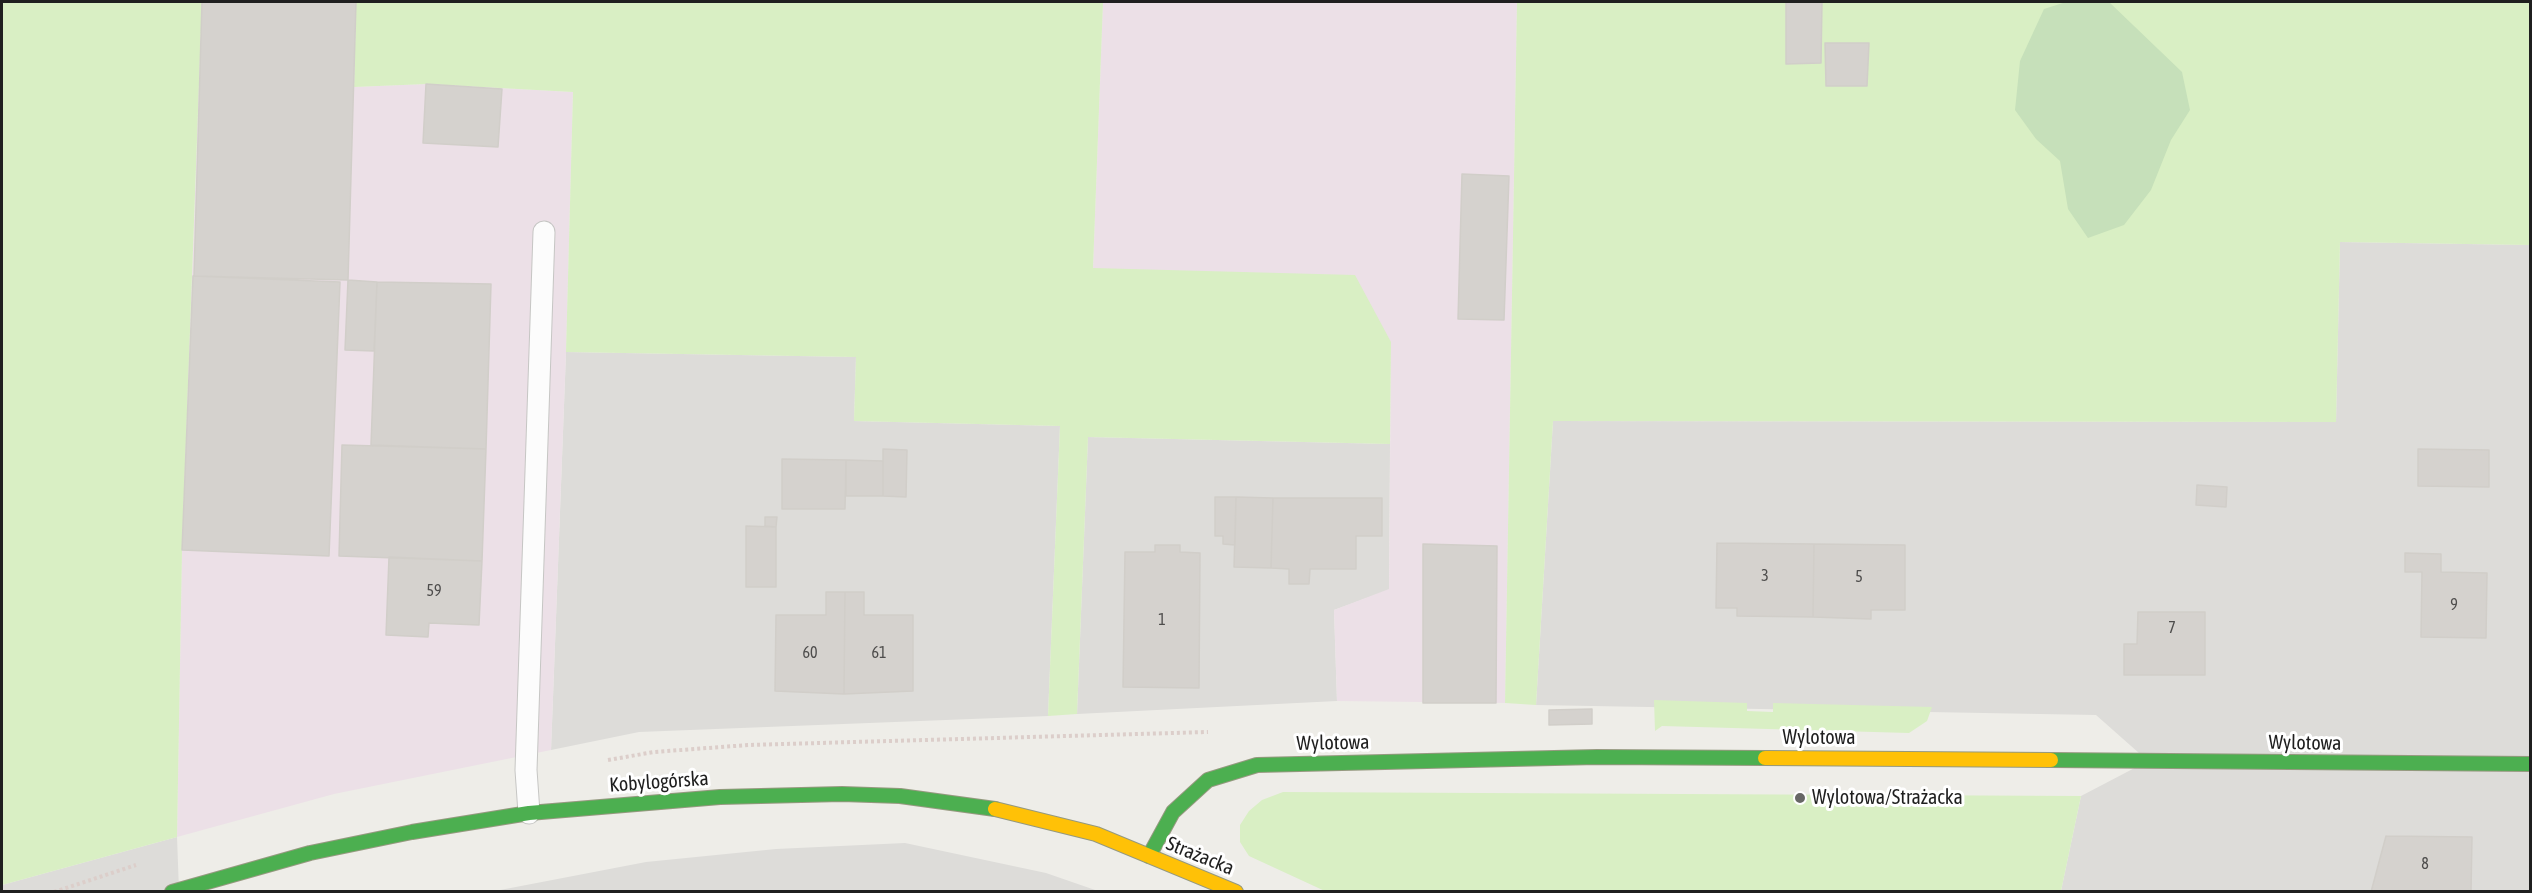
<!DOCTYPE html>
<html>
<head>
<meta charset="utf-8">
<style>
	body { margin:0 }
	#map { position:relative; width:2532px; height:893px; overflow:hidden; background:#eeede8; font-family:"Asap Condensed",sans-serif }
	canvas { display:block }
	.frame { position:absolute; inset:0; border:3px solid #1f1f1f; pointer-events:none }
</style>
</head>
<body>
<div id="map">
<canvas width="2532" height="893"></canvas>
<div class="frame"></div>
</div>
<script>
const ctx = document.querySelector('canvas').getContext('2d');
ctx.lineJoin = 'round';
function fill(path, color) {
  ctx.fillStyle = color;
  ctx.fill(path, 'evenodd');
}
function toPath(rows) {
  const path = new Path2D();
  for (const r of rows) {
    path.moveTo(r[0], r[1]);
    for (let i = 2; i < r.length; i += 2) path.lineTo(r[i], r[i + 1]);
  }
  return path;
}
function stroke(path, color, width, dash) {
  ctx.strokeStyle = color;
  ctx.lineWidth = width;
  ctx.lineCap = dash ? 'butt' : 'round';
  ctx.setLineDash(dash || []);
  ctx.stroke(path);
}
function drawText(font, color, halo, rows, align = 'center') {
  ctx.font = font + ' "Asap Condensed",sans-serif';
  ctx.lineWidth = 6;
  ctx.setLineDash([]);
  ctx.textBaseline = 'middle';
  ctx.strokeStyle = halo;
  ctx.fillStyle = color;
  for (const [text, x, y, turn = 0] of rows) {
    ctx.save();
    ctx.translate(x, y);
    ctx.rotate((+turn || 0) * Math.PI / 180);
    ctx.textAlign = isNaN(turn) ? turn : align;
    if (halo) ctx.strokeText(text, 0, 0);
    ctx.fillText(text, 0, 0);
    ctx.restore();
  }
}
const residential = toPath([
	[2340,242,2530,245,2530,891,2061,891,2081,796,2148,761,2096,715,1536,705,1553,421,2336,422],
	[566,352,856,357,854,421,1060,426,1048,716,639,732,551,750],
	[1088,437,1390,444,1389,590,1334,610,1337,701,1077,714],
	[177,837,179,891,2,892,2,885],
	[905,843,1046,873,1098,891,495,891,646,862,776,849]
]);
const industrial = toPath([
	[202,2,356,2,354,87,426,84,573,92,566,352,551,750,334,794,177,837,182,550],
	[1103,2,1517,2,1505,703,1337,701,1334,610,1389,589,1391,342,1093,268]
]);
const grass = toPath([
	[2,2,202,2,182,550,177,837,2,885],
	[356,2,1103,2,1093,268,1355,275,1391,342,1390,444,1088,437,1077,714,1048,716,1060,426,854,421,856,357,566,352,573,92,426,84,354,87],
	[1517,2,2530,2,2530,245,2340,242,2336,422,1553,421,1536,705,1505,703],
	[1654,700,1747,703,1747,711,1773,712,1773,703,1932,707,1927,721,1909,733,1662,726,1655,731],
	[1283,792,2081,796,2061,891,1327,892,1249,856,1240,842,1240,825,1249,811,1262,800]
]);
const forest = toPath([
	[2066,2,2109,2,2182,72,2190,110,2171,140,2151,190,2124,225,2088,238,2068,209,2060,161,2036,139,2015,110,2020,61,2044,9]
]);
const building = toPath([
	[202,2,356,2,348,280,194,276,202,2],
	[1786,2,1822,2,1821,63,1786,64,1786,2],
	[1825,43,1869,43,1867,86,1826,86,1825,43],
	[426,84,502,89,498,147,423,143,426,84],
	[1462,174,1509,176,1504,320,1458,319,1462,174],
	[193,276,340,282,329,556,182,550,193,276],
	[348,280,377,282,374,351,345,350,348,280],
	[377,282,491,284,486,449,371,445,377,282],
	[342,445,486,449,482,561,339,556,342,445],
	[883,449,907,450,906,497,883,496,883,449],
	[2418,449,2489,450,2489,487,2418,486,2418,449],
	[782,459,846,460,845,509,782,509,782,459],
	[846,460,883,461,883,496,846,496,846,460],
	[2197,485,2227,487,2226,507,2196,505,2197,485],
	[1215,497,1236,497,1235,545,1223,544,1223,536,1215,536,1215,497],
	[1236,497,1273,498,1271,568,1234,567,1236,497],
	[1273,498,1382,498,1382,536,1356,536,1356,569,1310,569,1309,584,1289,584,1289,569,1271,568,1273,498],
	[765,517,777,517,776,527,765,526,765,517],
	[746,526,776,527,776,587,746,587,746,526],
	[1717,543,1814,544,1813,617,1737,616,1737,608,1716,608,1717,543],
	[1423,544,1497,546,1496,703,1423,703,1423,544],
	[1814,544,1905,545,1905,610,1871,610,1871,619,1813,617,1814,544],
	[1155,545,1180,545,1180,552,1200,553,1199,688,1123,687,1125,552,1155,552,1155,545],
	[2405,553,2441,554,2441,572,2487,573,2486,638,2421,637,2422,572,2405,572,2405,553],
	[389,557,482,561,479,625,429,623,428,637,386,635,389,557],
	[826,592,845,592,844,694,775,691,776,615,826,615,826,592],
	[845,592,864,592,864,615,913,615,913,691,844,694,845,592],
	[2138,612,2205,612,2205,675,2124,675,2124,644,2137,644,2138,612],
	[1592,709,1592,724,1549,725,1549,710,1592,709],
	[2386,836,2472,837,2471,892,2371,892,2386,836]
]);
const path = toPath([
	[608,760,654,752,748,745,1208,732],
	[54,892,136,865]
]);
const lane = toPath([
	[529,813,526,770,544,232]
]);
const fast = toPath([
	[2051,760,2530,764],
	[1149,856,1173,812,1208,780,1257,765,1597,757,1765,758],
	[172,892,310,853,412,832,529,813,720,797,842,794,900,796,995,809]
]);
const slow = toPath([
	[1765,758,2051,760],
	[995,809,1096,834,1236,892]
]);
const markers = [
	[1800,798,6,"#676765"]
];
const numberNames = [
	["3",1765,576],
	["5",1859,577],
	["59",434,591],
	["9",2454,605],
	["1",1162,620],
	["7",2172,628],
	["60",810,653],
	["61",879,653],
	["8",2425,864]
];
const streetNames = [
	["Wylotowa",1819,738],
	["Wylotowa",1333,743,-1],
	["Wylotowa",2305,743,1],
	["Kobylogórska",659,782,-4],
	["Strażacka",1200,856,22]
];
const poiNames = [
	["Wylotowa/Strażacka",1812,798]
];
fill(residential, '#dddcd9');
fill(industrial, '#ece0e7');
fill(grass, '#d9efc4');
fill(forest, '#c6e0ba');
fill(building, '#d5d2ce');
stroke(building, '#d1cec9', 1.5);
stroke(lane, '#c6c6c4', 23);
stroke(fast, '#95997f', 16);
stroke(slow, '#95997f', 16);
stroke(path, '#dcceca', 4, [3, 3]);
stroke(lane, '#fcfcfc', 21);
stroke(fast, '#4caf50', 14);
stroke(slow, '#ffc107', 14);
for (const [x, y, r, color] of markers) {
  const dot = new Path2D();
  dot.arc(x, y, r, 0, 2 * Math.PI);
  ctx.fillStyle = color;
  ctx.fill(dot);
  stroke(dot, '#fff', 2);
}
drawText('16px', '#4e4d4c', null, numberNames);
drawText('20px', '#1f1f1f', '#fff', streetNames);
drawText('20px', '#1f1f1f', '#fff', poiNames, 'left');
</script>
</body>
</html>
